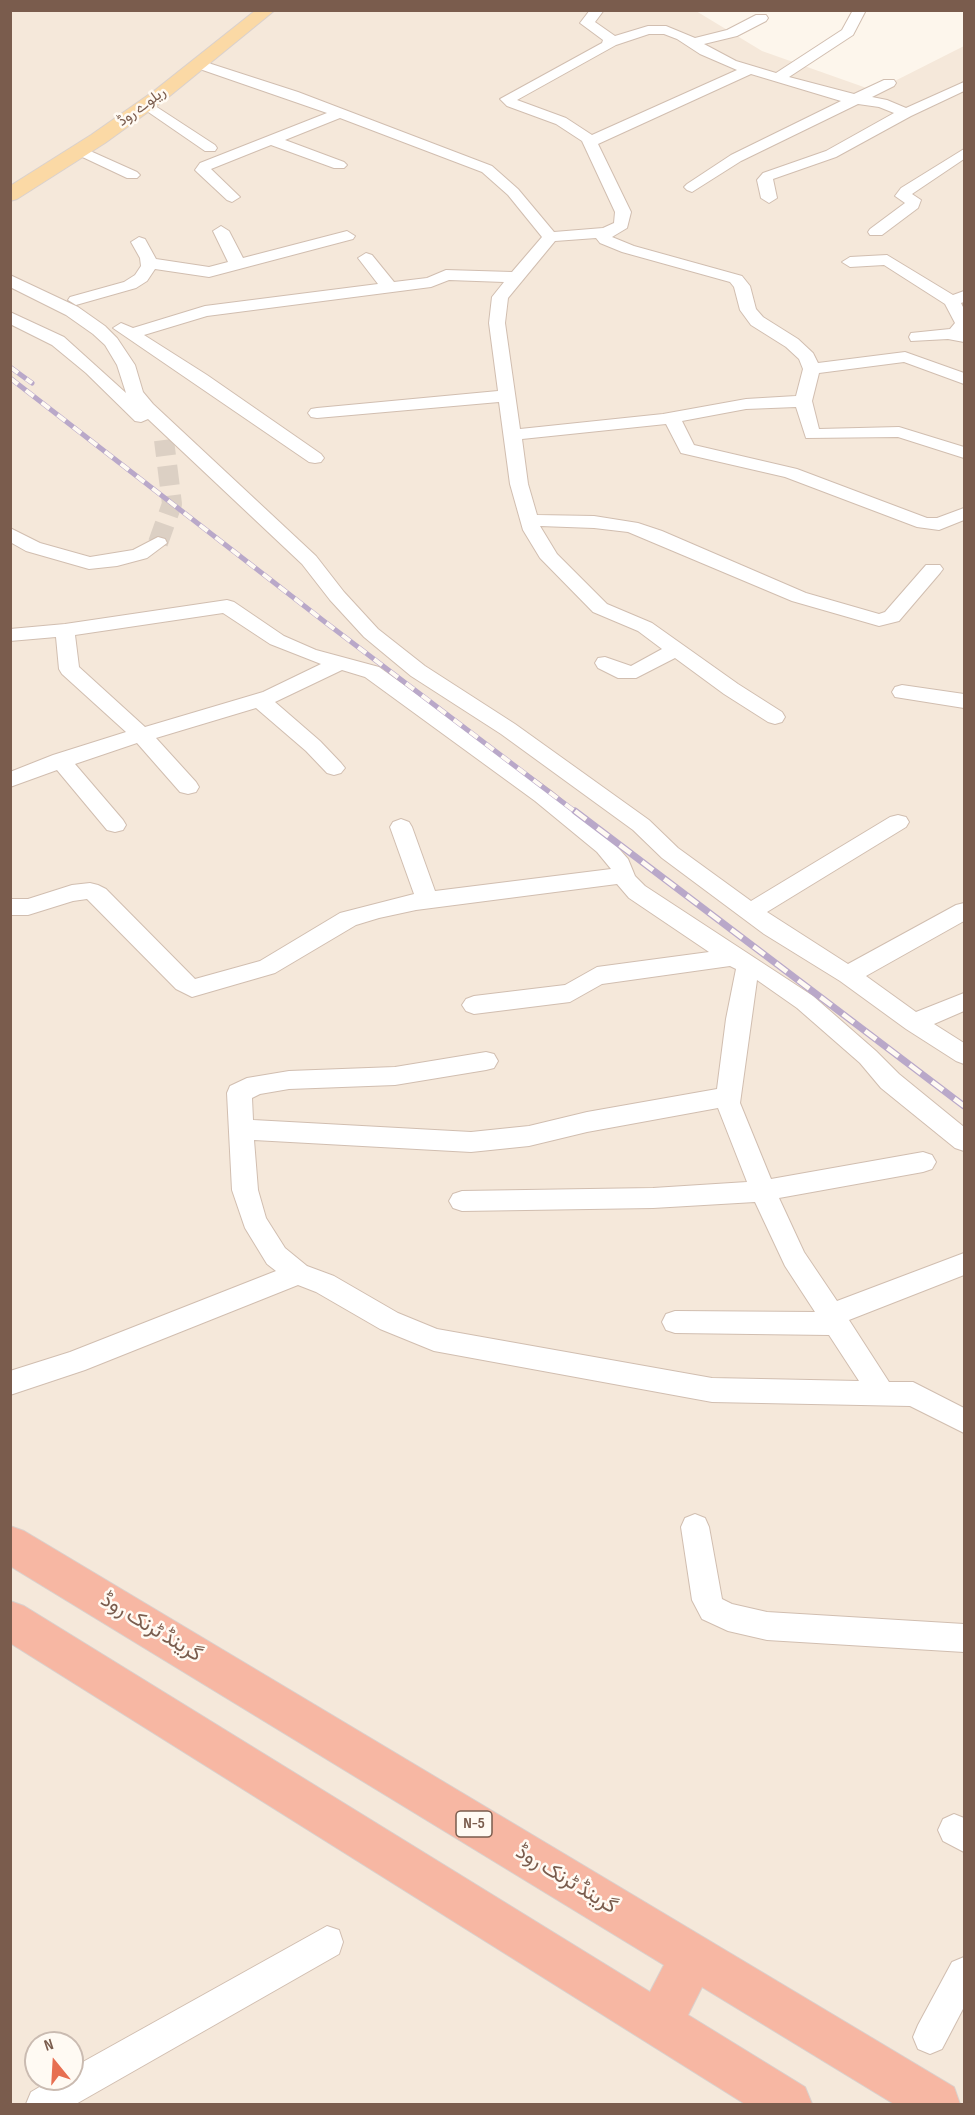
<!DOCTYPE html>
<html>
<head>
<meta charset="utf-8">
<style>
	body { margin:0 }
	#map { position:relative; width:975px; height:2115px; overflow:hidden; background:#fdf6ec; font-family:"Sofia Sans Condensed",sans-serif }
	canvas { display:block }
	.frame { position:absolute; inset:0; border:12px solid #7a5c4d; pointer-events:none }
	.north { position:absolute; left:24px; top:2031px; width:60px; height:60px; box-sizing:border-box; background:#fffaf3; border:2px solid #cabbb1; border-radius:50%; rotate:342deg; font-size:16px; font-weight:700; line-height:24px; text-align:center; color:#7a5c4d }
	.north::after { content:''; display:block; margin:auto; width:21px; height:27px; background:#e76f51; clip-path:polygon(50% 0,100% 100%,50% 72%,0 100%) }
</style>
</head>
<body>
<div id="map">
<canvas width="975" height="2115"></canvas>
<div class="frame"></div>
<div class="north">N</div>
</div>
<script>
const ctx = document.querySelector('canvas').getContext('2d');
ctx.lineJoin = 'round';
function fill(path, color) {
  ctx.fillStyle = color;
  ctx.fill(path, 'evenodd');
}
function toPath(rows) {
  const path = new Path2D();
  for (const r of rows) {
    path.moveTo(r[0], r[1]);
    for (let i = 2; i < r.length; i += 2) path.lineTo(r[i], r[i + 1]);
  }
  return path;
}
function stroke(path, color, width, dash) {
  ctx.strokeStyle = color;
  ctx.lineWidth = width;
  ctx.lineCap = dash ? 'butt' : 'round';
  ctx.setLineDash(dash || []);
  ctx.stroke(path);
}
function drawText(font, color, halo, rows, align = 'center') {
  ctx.font = font + ' "Sofia Sans Condensed",Vazirmatn,sans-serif';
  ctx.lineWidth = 5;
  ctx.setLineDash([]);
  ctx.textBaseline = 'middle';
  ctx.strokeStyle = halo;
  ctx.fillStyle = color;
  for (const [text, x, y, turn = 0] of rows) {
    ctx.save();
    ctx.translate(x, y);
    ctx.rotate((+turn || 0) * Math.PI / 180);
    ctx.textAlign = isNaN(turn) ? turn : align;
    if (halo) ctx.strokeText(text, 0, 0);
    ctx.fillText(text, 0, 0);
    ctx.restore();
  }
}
const residential = toPath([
	[11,11,696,11,762,51,875,91,964,46,964,2104,11,2104],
	[36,2043,72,2043,72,2079,36,2079]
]);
const minorTunnel = toPath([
	[158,543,172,504,164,440]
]);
const minor = toPath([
	[590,10,604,10,595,22,615,36,648,26,666,26,695,38,727,30,756,15,766,15,768,18,766,21,737,36,704,44,736,61,776,73,842,30,853,10,866,10,853,35,789,77,854,94,884,80,894,80,896,83,894,86,872,97,887,100,906,108,964,82,964,91,911,116,836,157,773,179,777,198,769,203,761,198,757,180,763,173,826,151,894,113,879,107,858,104,741,161,692,192,687,190,684,187,687,184,731,155,841,101,751,74,598,144,631,212,627,228,612,237,634,246,742,276,750,286,756,309,763,317,798,339,813,353,818,363,905,352,964,373,964,384,904,362,819,373,812,401,819,429,899,427,964,447,964,458,898,437,806,438,796,407,746,409,682,421,694,445,797,469,927,518,937,518,964,508,964,520,939,530,917,527,785,477,681,453,666,424,522,439,528,484,537,515,594,516,638,523,662,531,806,593,879,614,885,612,926,565,940,565,943,569,940,573,899,621,879,626,792,601,628,532,594,528,540,526,557,554,607,604,652,623,738,684,782,712,785,717,782,722,775,724,768,722,724,694,675,658,636,678,618,678,598,668,595,663,598,658,605,657,631,666,662,649,638,631,593,612,540,558,523,530,510,484,499,402,317,418,311,417,308,413,311,409,317,408,498,391,489,323,492,297,504,282,449,280,431,287,207,316,144,335,207,375,321,454,324,458,321,462,315,463,309,462,113,328,121,323,133,328,205,306,378,284,358,258,366,253,372,255,394,282,427,278,446,270,512,272,542,237,508,195,482,172,340,118,285,140,344,162,347,165,344,168,334,168,271,145,211,169,240,197,232,202,227,200,198,173,195,170,200,163,327,113,194,67,192,64,199,60,298,92,492,166,518,189,554,232,603,228,614,223,615,212,582,141,556,124,507,106,500,99,602,43,603,40,580,23,590,10],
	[649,34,664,34,677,39,700,54,737,70,592,135,566,118,517,100,616,45,649,34],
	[596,238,600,243,622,252,730,282,734,287,740,310,751,325,786,347,799,359,803,369,796,396,746,399,663,414,520,429,505,323,508,298,555,241,596,238],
	[146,100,215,145,217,148,215,151,205,151,141,107,139,104,141,101,146,100],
	[79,146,137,172,140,175,137,178,127,178,74,153,72,150,79,146],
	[964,149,964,159,912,194,921,200,918,208,882,235,870,235,868,232,870,229,905,203,895,196,901,188,964,149],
	[221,226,229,231,243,258,347,231,355,236,353,239,209,277,155,269,147,281,136,288,76,305,68,300,70,297,124,282,135,275,141,266,140,258,131,242,139,237,145,239,156,259,209,267,228,262,213,231,221,226],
	[887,255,953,295,964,291,964,302,961,303,964,309,964,342,948,339,911,341,909,337,911,333,950,329,955,323,945,304,884,265,850,267,842,262,850,257,887,255],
	[10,275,78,307,105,326,117,338,135,365,143,392,153,404,316,556,344,592,378,629,425,666,515,724,649,820,678,848,751,901,890,817,898,815,906,817,909,822,906,827,767,912,848,964,956,905,964,903,964,921,866,976,916,1012,964,993,964,1011,934,1024,964,1043,964,1064,956,1061,906,1029,840,981,764,934,662,858,633,830,501,734,411,676,364,637,330,600,302,564,148,419,141,422,135,421,86,373,52,345,10,324,10,312,64,337,126,393,117,365,105,345,93,334,66,315,10,287,10,275],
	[10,528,40,543,90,557,133,550,158,537,165,539,167,543,147,558,117,566,89,569,26,551,10,542,10,528],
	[227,600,234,602,284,636,316,650,379,667,551,791,613,842,628,859,635,876,645,886,813,996,876,1051,899,1074,964,1127,964,1151,955,1148,881,1088,860,1063,797,1008,757,980,740,1103,771,1179,923,1152,932,1155,936,1162,932,1169,923,1172,779,1198,804,1252,837,1301,964,1253,964,1275,849,1320,889,1382,913,1382,964,1408,964,1433,910,1406,712,1402,434,1351,380,1329,316,1292,298,1285,85,1370,10,1395,10,1371,70,1352,276,1271,267,1264,245,1228,232,1190,227,1093,230,1086,247,1078,289,1071,395,1067,486,1052,494,1054,498,1061,494,1068,486,1070,395,1085,289,1089,260,1094,252,1098,253,1120,471,1132,529,1126,587,1112,717,1089,726,1019,736,969,730,966,602,984,570,1002,474,1014,466,1011,462,1005,466,999,474,996,565,985,597,967,709,952,629,898,617,884,416,910,379,918,356,925,275,973,192,997,176,989,87,899,73,901,28,915,10,915,10,899,28,899,72,885,90,883,98,885,106,889,195,979,260,961,340,913,414,894,390,827,393,822,401,819,409,822,412,827,435,891,611,869,597,852,535,801,365,677,342,670,275,702,320,741,341,763,345,768,341,773,334,775,327,773,306,751,256,708,156,738,196,782,199,787,196,792,188,794,180,792,137,743,75,764,123,820,126,825,123,830,115,832,107,830,57,770,10,787,10,772,53,755,126,732,62,674,59,669,56,637,10,641,10,629,65,624,227,600],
	[223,613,270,644,321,664,263,692,145,727,79,667,75,635,223,613],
	[718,1108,747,1182,653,1188,462,1191,453,1194,449,1201,453,1208,462,1211,653,1208,755,1202,785,1266,815,1312,675,1311,666,1314,662,1322,666,1330,675,1333,829,1335,859,1381,712,1378,437,1329,398,1313,334,1276,307,1266,285,1248,266,1218,258,1190,254,1140,471,1152,529,1146,587,1132,718,1108],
	[902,685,964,694,964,708,895,697,892,692,895,687,902,685],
	[695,1514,705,1518,709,1527,722,1599,732,1604,767,1612,964,1624,964,1652,767,1640,728,1631,702,1619,692,1600,681,1527,685,1518,695,1514],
	[954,1814,964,1818,964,1852,943,1841,938,1830,943,1819,954,1814],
	[327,1926,339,1930,343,1942,339,1954,76,2104,26,2104,31,2092,53,2079,72,2079,72,2068,327,1926],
	[964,1957,964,2007,942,2049,930,2054,918,2049,913,2037,918,2025,952,1962,964,1957]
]);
const major = toPath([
	[256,10,275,10,166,99,105,143,17,199,10,201,10,186,91,135,154,91,256,10]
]);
const highway = toPath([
	[10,1526,24,1531,954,2087,960,2104,894,2104,702,1987,688,2015,805,2087,812,2104,745,2104,10,1643,10,1601,24,1606,650,1992,664,1965,10,1566,10,1526]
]);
const railFar1 = toPath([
	[10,367,32,383],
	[10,378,325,622,577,813]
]);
const rail = toPath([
	[575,811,964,1106]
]);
const farStreetnames = [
	["ریلوے روڈ",142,107,-36]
];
const shields = [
	[474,1824,36]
];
const shieldNames = [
	["N-5",474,1824]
];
const nearStreetnames = [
	["گرینڈ ٹرنک روڈ",151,1628,31],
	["گرینڈ ٹرنک روڈ",566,1880,31]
];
fill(residential, '#f5e8da');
stroke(minorTunnel, '#dcd0c4', 20, [20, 10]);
stroke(minor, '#d1beb0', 2);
stroke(major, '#dad1cd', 2);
stroke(highway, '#dad1cd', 2);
fill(minor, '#fff');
fill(major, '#fbd9a5');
fill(highway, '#f7b7a3');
stroke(railFar1, '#b9a8c9', 5);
stroke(rail, '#b9a8c9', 7);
stroke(railFar1, '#fffaf3', 4, [10]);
stroke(rail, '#fffaf3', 4.5, [14]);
drawText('15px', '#7a5c4d', '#fffaf3', farStreetnames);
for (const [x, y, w] of shields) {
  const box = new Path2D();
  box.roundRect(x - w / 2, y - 13, w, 26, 4.5);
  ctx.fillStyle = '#fffaf3';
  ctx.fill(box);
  stroke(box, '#7a5c4d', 1.5);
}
drawText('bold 16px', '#7a5c4d', null, shieldNames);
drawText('21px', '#7a5c4d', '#fffaf3', nearStreetnames);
</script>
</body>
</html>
